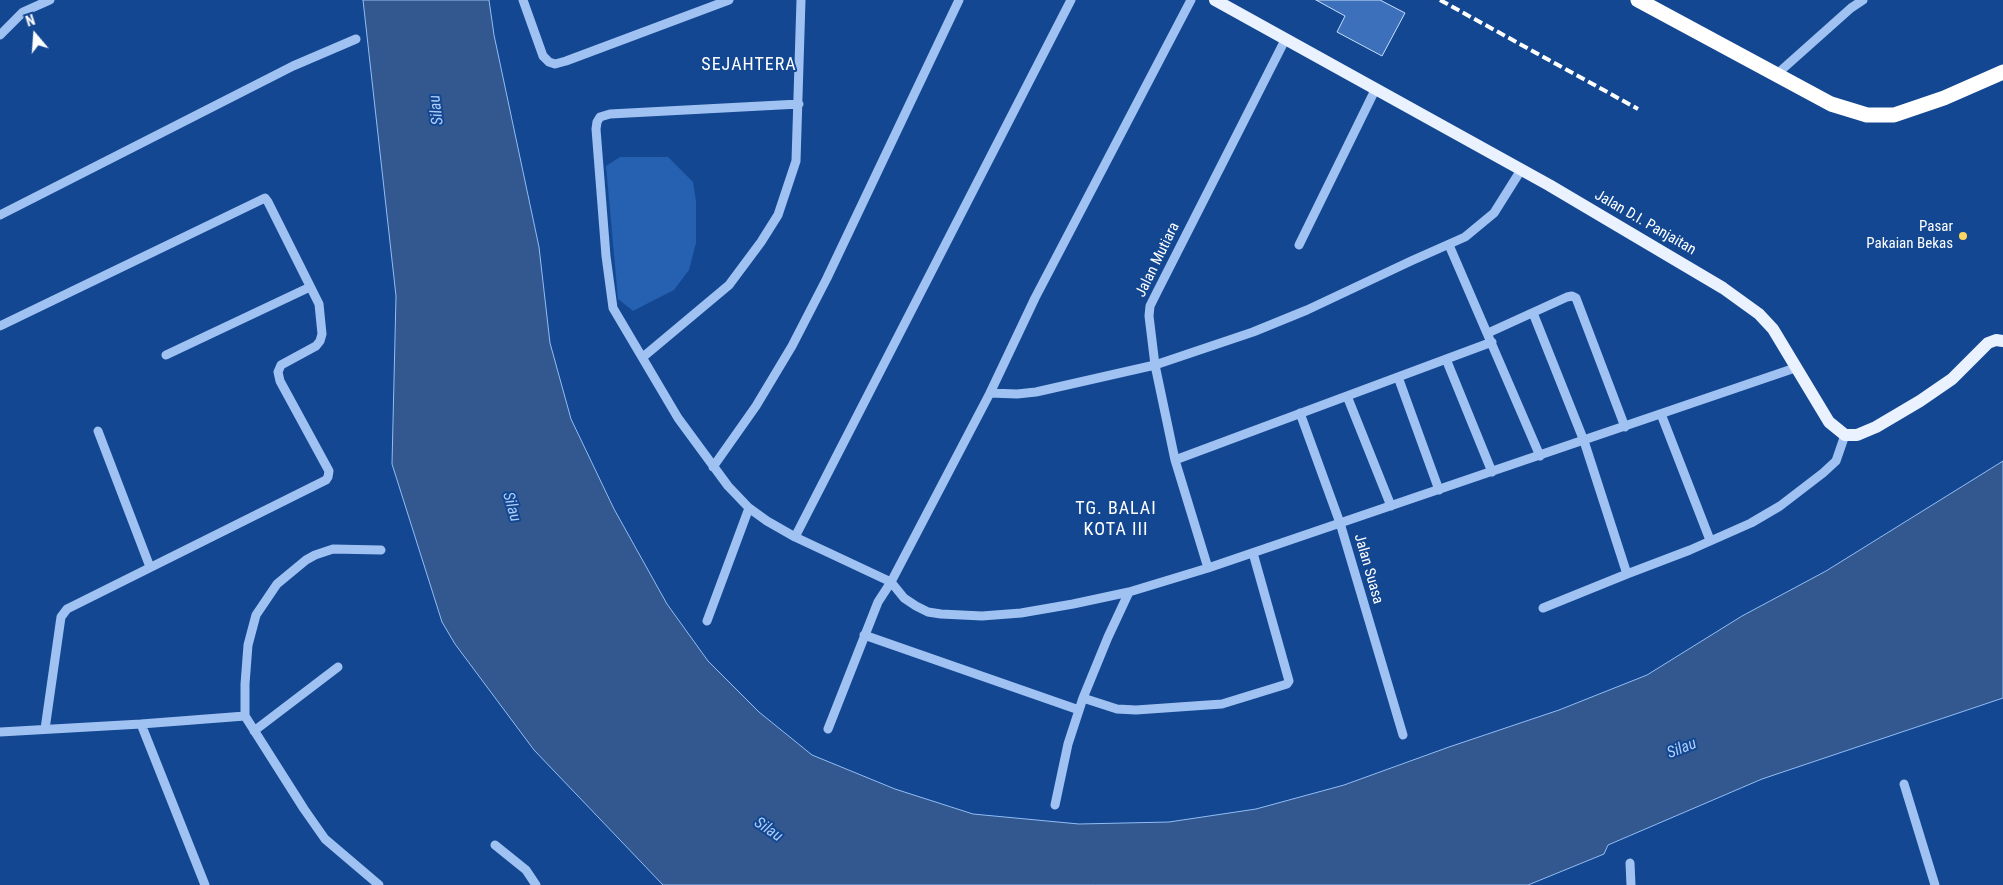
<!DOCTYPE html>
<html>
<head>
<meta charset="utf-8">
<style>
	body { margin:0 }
	#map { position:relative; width:2003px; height:885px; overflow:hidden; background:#134791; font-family:"Roboto Condensed",sans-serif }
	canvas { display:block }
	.north { position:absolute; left:10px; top:10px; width:50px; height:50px; -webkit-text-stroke:4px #134791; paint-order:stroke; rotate:342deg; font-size:14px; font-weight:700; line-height:20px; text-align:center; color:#fff }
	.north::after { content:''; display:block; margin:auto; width:18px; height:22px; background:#fff; clip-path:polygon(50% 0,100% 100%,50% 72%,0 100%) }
</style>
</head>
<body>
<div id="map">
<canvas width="2003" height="885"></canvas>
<div class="north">N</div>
</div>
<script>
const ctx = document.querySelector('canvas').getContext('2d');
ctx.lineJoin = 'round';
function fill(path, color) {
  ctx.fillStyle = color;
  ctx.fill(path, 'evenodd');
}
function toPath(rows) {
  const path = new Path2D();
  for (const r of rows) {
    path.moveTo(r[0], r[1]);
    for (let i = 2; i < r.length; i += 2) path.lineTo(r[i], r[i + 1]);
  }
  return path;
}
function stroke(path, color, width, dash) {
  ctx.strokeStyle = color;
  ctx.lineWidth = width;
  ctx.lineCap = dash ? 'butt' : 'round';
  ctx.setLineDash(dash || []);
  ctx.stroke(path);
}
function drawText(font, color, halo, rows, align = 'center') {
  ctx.font = font + ' "Roboto Condensed",sans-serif';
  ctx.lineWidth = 4;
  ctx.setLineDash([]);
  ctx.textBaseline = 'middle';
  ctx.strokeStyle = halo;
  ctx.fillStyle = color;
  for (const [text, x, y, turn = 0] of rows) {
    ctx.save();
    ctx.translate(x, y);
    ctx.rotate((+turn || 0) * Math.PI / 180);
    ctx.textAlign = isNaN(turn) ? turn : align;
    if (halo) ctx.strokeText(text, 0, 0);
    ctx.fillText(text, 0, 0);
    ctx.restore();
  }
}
const green = toPath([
	[620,157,668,157,693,182,696,201,696,243,689,270,674,290,633,311,618,299,606,166]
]);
const water = toPath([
	[363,0,489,0,494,35,539,247,550,343,571,419,614,509,667,604,708,661,759,712,812,755,895,789,973,814,1079,824,1169,822,1256,809,1344,785,1449,747,1559,710,1647,675,1742,616,1826,571,2003,461,2003,698,1762,779,1608,845,1604,854,1528,885,663,885,534,750,455,644,442,622,392,464,396,296,363,0]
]);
const building = toPath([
	[1316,0,1380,0,1405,13,1382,56,1337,32,1345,16,1316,0]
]);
const minor = toPath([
	[523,0,543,56,549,62,555,64,566,61,729,0],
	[0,35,23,12,50,0],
	[1777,74,1851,8,1863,0],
	[799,104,610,114,600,117,597,122,596,129,606,256,613,308,678,418,728,486,749,508,767,521,795,537,891,582,904,598,916,606,928,612,941,614,982,616,1021,613,1073,604,1129,592,1208,568,1795,368],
	[0,215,293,66,356,39],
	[1299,245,1376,88],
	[1449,245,1540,456],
	[1533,313,1584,441,1627,574,1690,550,1751,523,1780,506,1823,473,1836,461,1845,435],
	[0,326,265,198,268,202,319,304,322,334,320,341,316,346,281,365,278,372,280,381,329,471,328,477,326,480,67,609,61,617,45,729],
	[1488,333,1567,297,1572,296,1576,298,1625,427],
	[166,355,310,287],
	[643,357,729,285,761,242,778,215,796,161,801,0],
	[1446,359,1492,472],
	[1398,377,1439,490],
	[990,393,1017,394,1036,392,1155,365,1253,332,1307,310,1411,261,1465,237,1494,213,1521,170],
	[1347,396,1391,506],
	[1300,413,1340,523,1403,735],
	[1661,414,1710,540],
	[98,431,150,567],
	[1175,460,1492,342],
	[713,467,756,406,792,346,827,278,959,0],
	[795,537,1071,0],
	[1208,568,1175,460,1155,365,1149,316,1150,306,1157,292,1285,40],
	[1543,608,1627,574],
	[707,621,749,508],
	[864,635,1079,710],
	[1083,698,1117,709,1136,710,1222,704,1287,684,1289,681,1253,553],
	[245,716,245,684,248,645,256,615,277,584,306,560,315,555,333,549,381,550],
	[141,724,245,716,304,809,325,839,379,885],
	[828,729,878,602,891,582,990,393,1035,298,1191,0],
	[254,731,338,667],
	[0,732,141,724,205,885],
	[1904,784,1935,885],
	[1055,805,1068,744,1083,698,1108,637,1129,592],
	[495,845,526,870,536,885],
	[1630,863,1631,885]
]);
const major = toPath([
	[1215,0,1549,185,1723,288,1759,314,1773,329,1829,422,1845,435,1857,435,1876,427,1920,401,1952,379,1988,343,1996,340,2003,341]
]);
const highway = toPath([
	[1638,0,1831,104,1867,115,1894,115,1944,98,2003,72]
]);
const rail = toPath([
	[1440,0,1638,109]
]);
const markers = [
	[1963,236,5,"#ffd660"]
];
const streetNames = [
	["Jalan D.I. Panjaitan",1645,223,30],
	["Jalan Mutiara",1158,260,-64],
	["Jalan Suasa",1368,569,74]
];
const poiNames = [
	["Pasar",1953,227],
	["Pakaian Bekas",1953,244]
];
const waterNames = [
	["Silau",437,110,-97],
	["Silau",511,507,74],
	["Silau",1682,749,-22],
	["Silau",768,830,35]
];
const quarterNames = [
	["SEJAHTERA",749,65],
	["TG. BALAI",1116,509],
	["KOTA III",1116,530]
];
fill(green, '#2560b1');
fill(water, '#32588f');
stroke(water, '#92bdf5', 1);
fill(building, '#3c70ba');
stroke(building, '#c7defc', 1);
stroke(minor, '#a0c2f2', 9);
stroke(major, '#eaf2ff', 12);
stroke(highway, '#fff', 15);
stroke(rail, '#fff', 4, [9, 4]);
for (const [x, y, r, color] of markers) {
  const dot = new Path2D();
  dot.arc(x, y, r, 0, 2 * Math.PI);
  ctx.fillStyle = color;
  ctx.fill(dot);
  stroke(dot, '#134791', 2);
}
drawText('15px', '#fff', '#134791', streetNames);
drawText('15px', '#fff', '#134791', poiNames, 'right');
drawText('italic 16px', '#accdf9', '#134791', waterNames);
ctx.letterSpacing = '1px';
drawText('18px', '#fff', '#134791', quarterNames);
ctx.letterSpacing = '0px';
</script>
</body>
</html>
